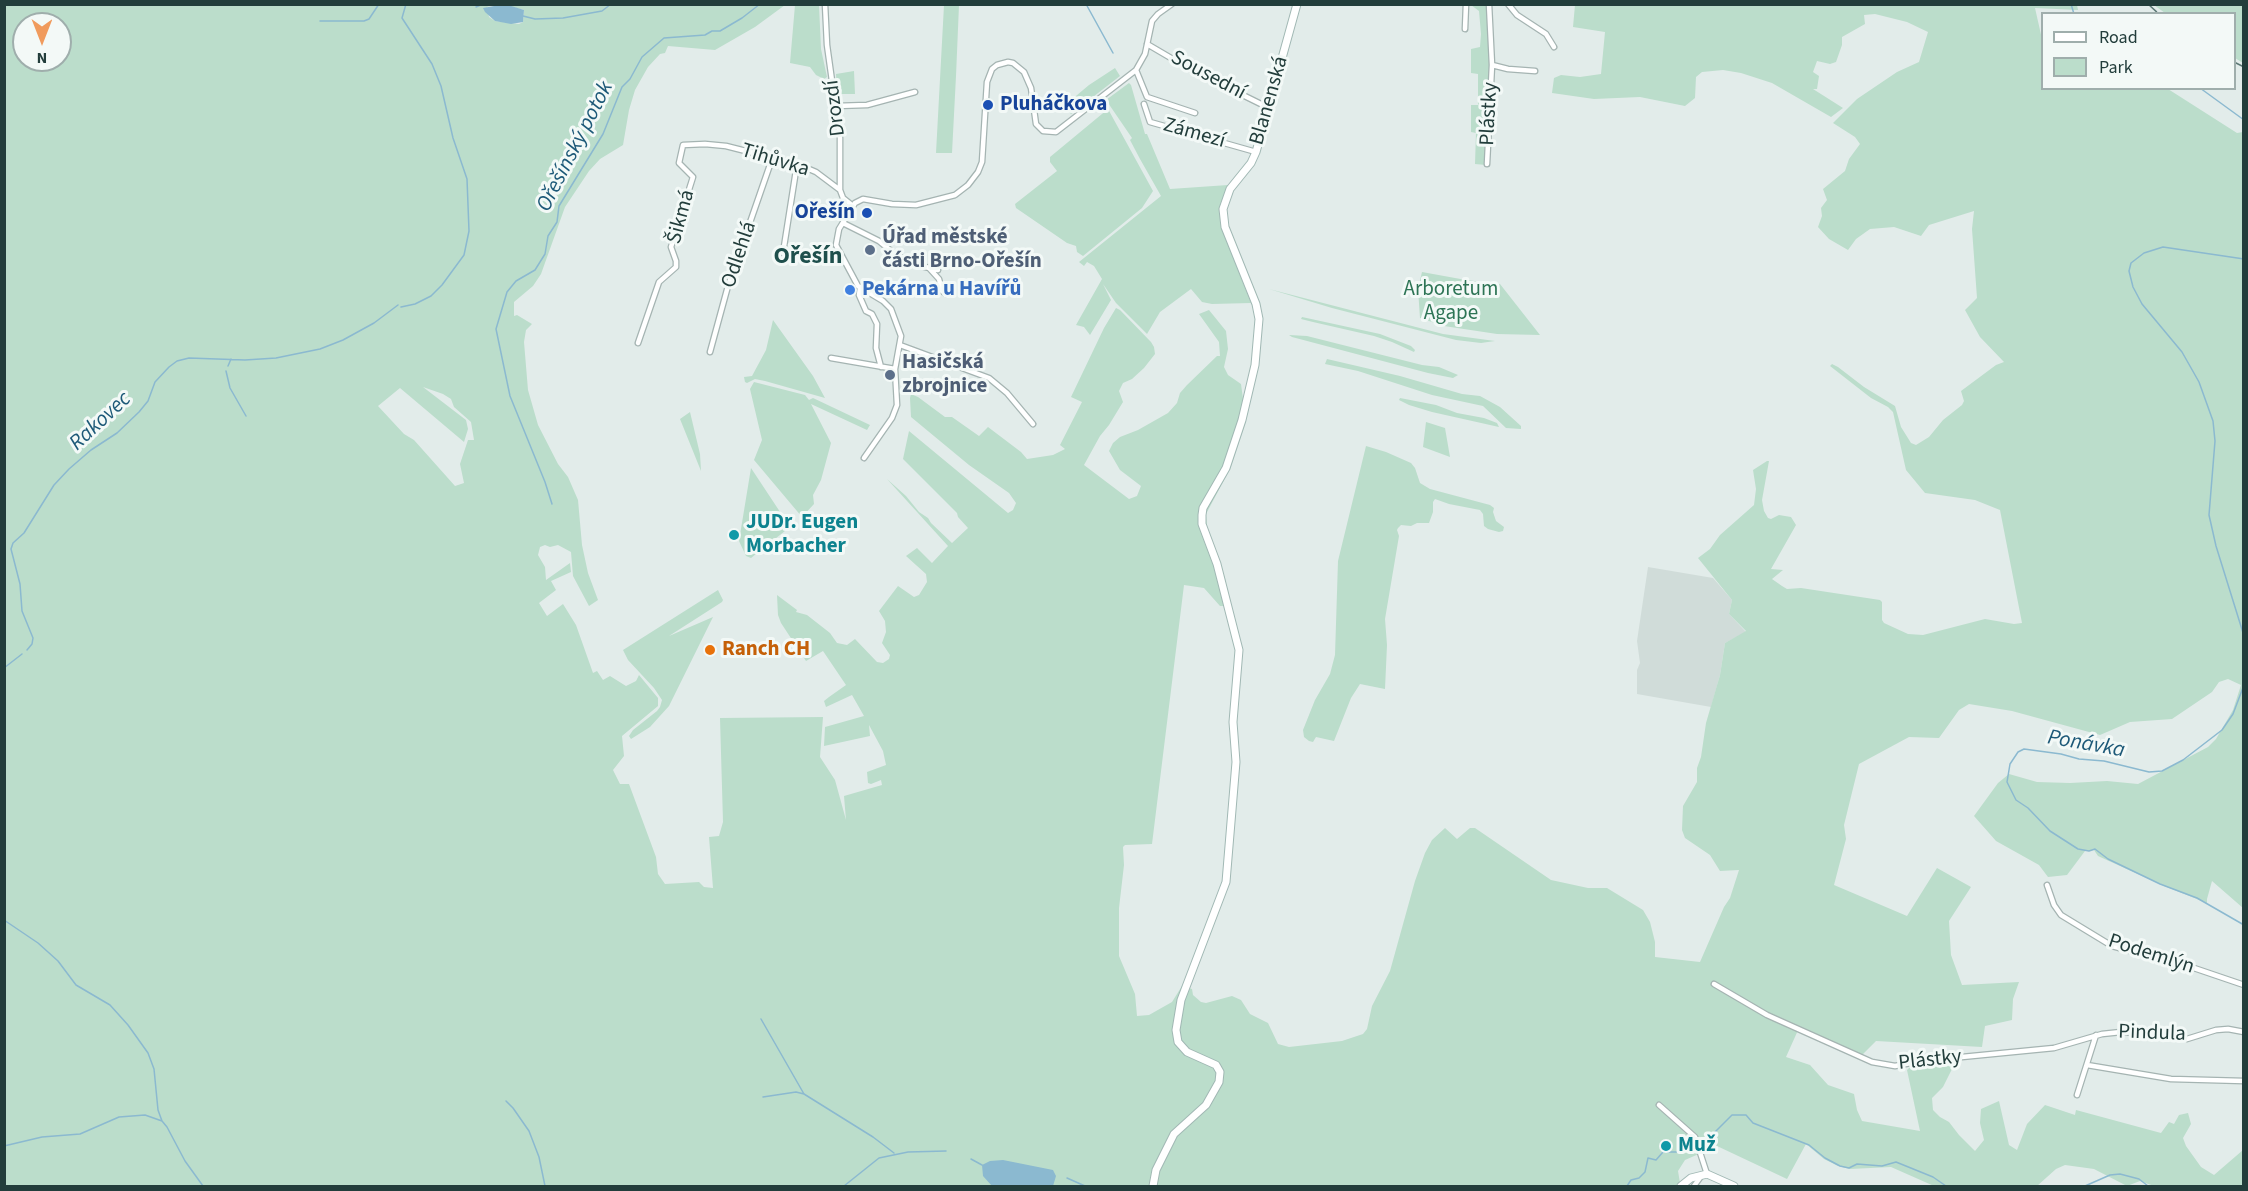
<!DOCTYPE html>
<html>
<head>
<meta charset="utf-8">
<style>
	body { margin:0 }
	#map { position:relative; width:2248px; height:1191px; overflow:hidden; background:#e2ecea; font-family:"Source Sans 3",sans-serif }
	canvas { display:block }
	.frame { position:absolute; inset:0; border:6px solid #223d3b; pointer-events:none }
	.legend { position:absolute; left:2041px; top:12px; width:195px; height:78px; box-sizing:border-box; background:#f3f9f7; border:2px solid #9faeac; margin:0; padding:8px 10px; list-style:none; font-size:18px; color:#223d3b }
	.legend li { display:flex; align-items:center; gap:12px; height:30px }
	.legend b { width:30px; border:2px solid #9faeac }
	.north { position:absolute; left:12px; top:12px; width:60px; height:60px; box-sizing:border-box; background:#f3f9f7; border:2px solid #9faeac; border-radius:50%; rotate:180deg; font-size:16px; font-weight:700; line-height:24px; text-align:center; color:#223d3b }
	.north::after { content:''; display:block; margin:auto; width:21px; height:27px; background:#f09b5d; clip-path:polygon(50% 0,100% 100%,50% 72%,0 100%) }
</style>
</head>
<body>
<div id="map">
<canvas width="2248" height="1191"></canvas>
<div class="frame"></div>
<ul class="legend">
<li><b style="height:8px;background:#fff"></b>Road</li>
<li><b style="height:16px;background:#bbddcb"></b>Park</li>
</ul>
<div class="north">N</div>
</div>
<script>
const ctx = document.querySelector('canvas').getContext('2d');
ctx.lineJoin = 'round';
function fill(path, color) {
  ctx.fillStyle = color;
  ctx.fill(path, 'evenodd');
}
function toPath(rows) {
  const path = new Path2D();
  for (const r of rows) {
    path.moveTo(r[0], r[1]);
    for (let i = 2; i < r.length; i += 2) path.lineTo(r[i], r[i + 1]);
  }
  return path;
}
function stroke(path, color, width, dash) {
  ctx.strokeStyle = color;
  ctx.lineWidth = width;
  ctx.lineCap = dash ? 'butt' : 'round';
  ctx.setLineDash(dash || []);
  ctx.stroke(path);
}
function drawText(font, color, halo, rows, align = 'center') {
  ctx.font = font + ' "Source Sans 3",sans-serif';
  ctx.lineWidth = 6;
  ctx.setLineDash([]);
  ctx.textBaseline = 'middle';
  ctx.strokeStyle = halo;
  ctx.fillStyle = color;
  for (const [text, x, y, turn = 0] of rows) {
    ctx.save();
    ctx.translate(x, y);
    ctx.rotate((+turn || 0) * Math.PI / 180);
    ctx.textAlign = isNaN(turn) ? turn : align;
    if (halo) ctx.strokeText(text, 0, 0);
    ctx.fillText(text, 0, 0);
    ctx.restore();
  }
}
const built = toPath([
	[1648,567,1713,578,1732,600,1729,614,1746,632,1725,643,1720,675,1711,707,1637,694,1637,670,1640,663,1637,641]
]);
const green = toPath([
	[496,4,487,7,489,17,495,21,519,24,523,22,524,10,505,5,785,5,755,27,715,50,668,46,665,53,660,54,648,67,635,90,629,110,623,145,600,159,589,171,565,207,541,274,533,286,514,302,514,316,517,315,532,324,526,330,524,342,528,390,538,425,558,464,568,477,578,500,582,545,588,573,598,600,589,606,573,576,571,552,558,545,550,547,545,545,540,547,538,555,545,567,546,580,570,563,571,572,551,581,556,590,539,603,547,616,563,604,576,625,593,673,597,671,603,680,610,676,626,686,636,681,639,675,658,698,658,706,622,736,624,756,613,770,620,784,629,784,656,857,658,874,665,884,699,882,704,887,713,888,709,837,719,836,723,822,720,718,823,717,820,757,835,780,846,820,844,796,882,785,881,780,871,784,868,783,867,772,886,765,883,751,869,725,870,736,824,746,825,727,864,716,852,695,826,707,824,701,829,697,846,685,823,651,806,661,781,623,778,615,777,595,797,610,796,612,807,615,830,633,837,643,847,645,855,639,877,662,883,663,889,659,890,655,882,643,886,632,885,621,879,611,898,586,914,597,919,595,927,582,926,574,906,556,917,548,932,563,948,546,887,479,906,496,919,512,928,518,931,523,952,543,968,528,958,517,957,513,903,459,909,431,1008,513,1013,510,1016,503,1009,493,969,465,911,417,910,398,911,394,918,397,945,417,952,417,979,436,988,427,1021,452,1027,459,1053,455,1065,449,1060,445,1082,402,1071,397,1104,328,1116,308,1120,310,1151,342,1154,347,1155,354,1144,368,1132,379,1123,383,1119,391,1123,402,1109,425,1100,436,1084,465,1129,499,1137,496,1141,486,1120,470,1109,451,1113,443,1120,437,1138,430,1168,413,1177,403,1180,393,1187,385,1217,356,1220,356,1219,342,1199,314,1209,310,1226,331,1228,349,1224,367,1228,375,1241,384,1246,421,1230,469,1206,514,1207,526,1225,578,1229,606,1220,606,1204,588,1184,585,1152,844,1125,845,1123,847,1124,865,1119,908,1119,956,1135,994,1137,1016,1149,1015,1172,1002,1182,986,1192,989,1193,995,1201,1002,1206,1003,1232,996,1241,1000,1250,1014,1268,1023,1278,1044,1289,1047,1342,1041,1363,1034,1367,1029,1372,1006,1390,971,1415,881,1425,853,1432,840,1445,828,1457,839,1470,828,1475,828,1551,880,1588,888,1607,888,1643,910,1650,922,1655,942,1655,957,1700,962,1724,907,1730,898,1739,870,1720,871,1710,855,1685,838,1682,830,1683,806,1697,782,1697,768,1701,757,1706,723,1720,675,1725,643,1746,631,1729,614,1732,600,1698,558,1710,549,1720,535,1754,505,1756,489,1753,470,1767,461,1769,461,1762,500,1764,511,1768,518,1771,519,1779,515,1791,517,1796,525,1771,569,1783,570,1772,579,1782,586,1787,589,1801,588,1880,600,1882,602,1882,620,1884,623,1908,634,1923,635,1985,619,2014,624,2022,623,2000,510,1975,500,1925,493,1906,470,1893,412,1888,407,1871,398,1830,366,1832,364,1838,367,1864,387,1895,406,1901,427,1911,443,1916,445,1929,437,1943,420,1962,405,1964,401,1961,391,1996,365,2004,362,1980,337,1965,310,1977,298,1972,229,1974,211,1929,225,1921,236,1894,227,1870,229,1856,239,1848,250,1829,239,1818,227,1822,216,1821,208,1827,200,1823,189,1845,171,1849,159,1860,144,1855,137,1833,123,1857,99,1897,72,1919,62,1928,32,1907,22,1875,14,1864,15,1865,24,1842,37,1842,45,1836,62,1830,64,1817,61,1813,72,1819,76,1817,89,1813,89,1843,108,1831,117,1772,83,1741,73,1723,70,1702,72,1696,77,1695,98,1685,106,1640,97,1594,99,1552,93,1554,78,1561,75,1580,77,1601,74,1605,32,1573,27,1575,5,2077,5,2078,10,2035,8,2042,39,2042,88,2168,89,2237,133,2243,132,2243,908,2212,881,2207,899,2207,903,2164,886,2098,856,2094,850,2085,851,2067,875,2048,877,2039,865,1996,841,1974,816,1998,783,2009,774,2037,782,2070,783,2107,781,2138,784,2208,747,2216,739,2233,710,2241,685,2228,679,2219,682,2212,692,2172,719,2130,722,2100,735,2012,711,1969,704,1959,710,1939,738,1909,737,1859,764,1844,825,1846,839,1834,885,1907,916,1937,868,1971,887,1949,921,1951,955,1962,985,2019,982,2013,999,2012,1020,1985,1026,1982,1047,1876,1041,1861,1056,1799,1028,1786,1057,1810,1065,1828,1085,1854,1094,1857,1110,1862,1121,1920,1131,1907,1070,1910,1067,1954,1065,1943,1087,1932,1098,1933,1110,1940,1117,1949,1122,1959,1135,1975,1151,1984,1140,1980,1123,1981,1109,1999,1101,2009,1145,2017,1150,2027,1124,2045,1105,2075,1115,2076,1110,2161,1133,2169,1122,2174,1124,2179,1115,2188,1113,2191,1124,2183,1138,2186,1146,2201,1167,2214,1175,2243,1150,2243,1186,2154,1186,2140,1181,2127,1186,2094,1169,2065,1165,2056,1169,2037,1186,1934,1186,1891,1167,1850,1169,1838,1166,1824,1159,1806,1144,1787,1179,1717,1146,1685,1160,1678,1171,1680,1183,1676,1186,5,1186,5,5],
	[24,24,60,24,60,60,24,60],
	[423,387,443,394,451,399,454,407,471,422,474,440,468,440,460,464,464,483,455,486,414,440,404,434,378,406,400,388,464,442,468,429,466,420],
	[795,5,819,5,821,49,827,77,824,79,816,75,810,67,790,63],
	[944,5,959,5,956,76,952,153,936,153],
	[1471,5,1486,5,1487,7,1490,57,1486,165,1475,164,1476,133,1471,132,1471,105,1478,105,1478,74,1471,73,1471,49,1480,47,1481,34,1479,11],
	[2154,5,2243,5,2243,63,2235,58,2234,14,2165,13],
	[1115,68,1120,76,1071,114,1064,106,1089,85],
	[854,71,855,94,837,94,836,74],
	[1129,83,1131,85,1145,134,1147,134,1170,189,1228,185,1219,208,1222,229,1251,303,1212,304,1202,302,1191,289,1160,312,1147,334,1116,303,1103,284,1111,300,1090,335,1084,327,1076,325,1102,279,1094,266,1087,262,1084,266,1079,262,1161,196,1140,159,1130,140,1132,138,1106,100],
	[1108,109,1153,191,1142,208,1083,256,1077,252,1076,246,1067,243,1016,208,1015,204,1057,171,1050,162,1050,157],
	[1422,272,1466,280,1500,284,1540,335,1497,334,1444,326,1420,318,1418,289],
	[1269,289,1443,334,1495,341,1481,343,1456,340,1332,308],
	[1302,317,1380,334,1411,346,1415,350,1414,352,1392,342,1374,336,1313,322,1301,319],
	[773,320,813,376,825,398,765,381,755,379,747,383,745,382,744,377,752,376,766,350],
	[1289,335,1307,336,1422,365,1439,367,1458,375,1453,378,1428,373,1292,337],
	[1327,359,1400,376,1462,394,1480,396,1500,407,1521,426,1521,429,1506,428,1483,406,1432,395,1358,371,1325,364],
	[754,382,805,395,809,400,813,398,870,425,867,430,811,404,831,443,821,480,813,495,814,504,802,517,754,460,762,440,750,389],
	[1400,398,1436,405,1457,413,1484,418,1497,423,1499,427,1432,412,1409,405,1399,400],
	[690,412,700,454,701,471,680,419],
	[1426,422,1445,428,1450,457,1423,447],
	[1366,446,1386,452,1411,463,1415,468,1420,483,1430,489,1490,505,1494,508,1493,512,1496,521,1504,527,1503,531,1499,532,1488,529,1484,526,1483,514,1480,510,1449,504,1435,499,1433,502,1433,512,1429,523,1417,523,1411,526,1401,525,1398,528,1397,530,1399,536,1385,619,1387,645,1385,689,1360,684,1351,698,1334,741,1316,737,1313,742,1309,741,1304,737,1303,730,1315,700,1330,674,1335,655,1338,561],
	[751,468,790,527,751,558,746,556,739,541],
	[718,590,723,600,722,602,669,636,713,617,669,706,650,727,631,739,629,736,633,730,657,711,660,707,662,700,654,688,628,660,623,650]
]);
const water = toPath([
	[505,4,524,10,523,22,511,24,495,21,485,12,483,8],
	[1003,1160,1053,1170,1056,1176,1053,1186,992,1186,983,1176,982,1165,990,1161]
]);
const stream = toPath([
	[471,4,472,5],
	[1086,4,1113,53],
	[2071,4,2074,14],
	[476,7,483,4],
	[523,16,535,19,563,18,602,11,611,4],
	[320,21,364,21,369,19,379,4],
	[2200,88,2244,120],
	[2244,259,2163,247,2144,253,2131,263,2129,271,2133,287,2142,304,2182,352,2199,382,2213,421,2215,441,2209,515,2216,546,2244,636],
	[401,307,415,304,431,296,442,285,464,255,469,231,467,179,453,138,441,86,432,64,402,18,406,4],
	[228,366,231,359],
	[226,371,230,388,246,416],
	[552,504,545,482,510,396,496,329,507,292,516,281,535,270,545,254,548,236,557,222,559,206,603,134,622,87,630,79,642,57,664,38,705,35,712,31,720,31,742,18,760,4],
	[27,650,32,644,33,638,22,611,20,584,11,549,13,543,24,533,54,485,69,469,91,450,117,433,139,412,148,401,155,382,169,367,177,361,189,358,245,360,276,358,320,349,343,340,374,323,398,305],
	[4,668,22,654],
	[2244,685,2233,714,2222,730,2183,760,2162,771,2149,772,2104,761,2079,759,2061,754,2024,749,2018,752,2010,764,2007,782,2016,800,2028,808,2050,831,2078,849,2089,851,2095,849,2108,859,2160,884,2197,898,2244,925],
	[4,920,38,943,58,961,76,985,110,1005,128,1025,148,1053,154,1069,158,1110,162,1121,167,1127,185,1161,203,1186],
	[761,1019,804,1094,873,1137,894,1153],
	[763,1097,796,1092,804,1094],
	[506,1101,513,1108,529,1131,539,1157,545,1186],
	[1699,1144,1709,1138,1732,1115,1746,1115,1753,1123,1809,1145,1825,1158,1840,1166,1849,1168,1857,1164,1882,1166,1896,1162,1933,1177,1946,1186],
	[4,1146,42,1137,80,1134,119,1117,145,1115,162,1121],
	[971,1159,982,1165],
	[1067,1178,1085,1186],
	[844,1186,879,1158,908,1152,946,1151],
	[1627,1186,1631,1180,1639,1178,1645,1172,1648,1158,1656,1160,1663,1152,1678,1152,1695,1145],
	[2085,1186,2110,1175,2120,1174,2139,1179,2148,1186]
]);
const street = toPath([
	[825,4,827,45,840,138,840,190,843,198,853,206],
	[1508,4,1517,15,1546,34,1554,47],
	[1465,29,1466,4],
	[1147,44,1188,68,1269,108],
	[1492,65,1508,69,1535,71],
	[1136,70,1147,97,1195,113],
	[1144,104,1150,122,1256,152],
	[836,106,867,105,915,92],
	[1487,164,1492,65,1489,4],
	[843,223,879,241,896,255,921,266,938,270],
	[783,253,797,164],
	[929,268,939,279,942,291,946,294],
	[860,288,859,295,866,311,872,314,877,324,876,348,881,367],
	[638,343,659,282,676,267,676,261,671,247,693,177,679,163,683,145,705,144,726,146,797,164,816,172,840,190],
	[900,345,989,378,1007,393,1033,424],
	[710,352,728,286,772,159],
	[831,358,895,369],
	[864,458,892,418,897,405,895,369,901,336,891,309,883,301,858,286,836,245,839,229,855,203,863,199,892,204,916,205,955,195,968,185,978,172,982,162,987,82,992,69,997,65,1008,62,1013,63,1024,72,1031,88,1036,124,1043,131,1056,132,1136,70,1145,54,1152,21,1158,14,1172,4],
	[2047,885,2054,905,2061,915,2112,946,2191,967,2244,985],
	[1714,984,1767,1015,1872,1062,1895,1066,1921,1061,2054,1048,2102,1034,2121,1032,2155,1034,2187,1039,2216,1030,2228,1029,2244,1032],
	[2087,1065,2171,1079,2244,1081],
	[2077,1095,2096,1035],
	[1659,1105,1695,1137,1707,1174],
	[1694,1186,1702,1175]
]);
const secondary = toPath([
	[1153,1186,1156,1170,1174,1134,1206,1105,1219,1082,1220,1072,1216,1065,1187,1052,1178,1042,1176,1030,1181,1000,1226,882,1236,762,1233,722,1239,650,1217,564,1202,524,1202,515,1203,508,1226,468,1242,420,1255,365,1259,319,1256,304,1225,227,1223,209,1230,189,1251,163,1256,152,1297,4],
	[1681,1186,1691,1178,1707,1174,1734,1186]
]);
const rail = toPath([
	[2148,4,2159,14],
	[2234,62,2244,67]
]);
const markers = [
	[988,105,6,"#1a4fb4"],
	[867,213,6,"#1a4fb4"],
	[870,250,6,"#5c6f8a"],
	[850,290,6,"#3f7fe0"],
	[890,375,6,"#5c6f8a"],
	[734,535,6,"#0f9aa8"],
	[710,650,6,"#e8710a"],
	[1666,1146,6,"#0f9aa8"]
];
const streetNames = [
	["Sousední",1208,76,28],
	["Blanenská",1270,101,-74],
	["Drozdí",836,108,-97],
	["Plástky",1490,114,-87],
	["Zámezí",1194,134,16],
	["Tihůvka",775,161,17],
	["Šikmá",682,217,-75],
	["Odlehlá",740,255,-71],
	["Podemlýn",2151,955,18],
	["Pindula",2152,1034,2],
	["Plástky",1930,1061,-6]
];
const transitNames = [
	["Pluháčkova",1000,105],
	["Ořešín",855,213,"right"]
];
const serviceNames = [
	["Úřad městské",882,238],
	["části Brno-Ořešín",882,262],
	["Hasičská",902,363],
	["zbrojnice",902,387]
];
const shopNames = [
	["Pekárna u Havířů",862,290]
];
const parkNames = [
	["Arboretum",1451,290],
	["Agape",1451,314]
];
const cultureNames = [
	["JUDr. Eugen",746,523],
	["Morbacher",746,547],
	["Muž",1678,1146]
];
const foodNames = [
	["Ranch CH",722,650]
];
const waterNames = [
	["Ořešínský potok",576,147,-63],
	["Rakovec",101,422,-43],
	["Ponávka",2086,745,10]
];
const quarterNames = [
	["Ořešín",808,258]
];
fill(built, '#d0dcd9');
fill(green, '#bbddcb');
fill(water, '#8bb9d0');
stroke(stream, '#8bb9d0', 1.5);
stroke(street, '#a5b4b2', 7);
stroke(secondary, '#a1b8b4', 9);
stroke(street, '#fff', 4.5);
stroke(secondary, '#fff', 7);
stroke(rail, '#5d7976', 1.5, [12, 6]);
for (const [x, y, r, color] of markers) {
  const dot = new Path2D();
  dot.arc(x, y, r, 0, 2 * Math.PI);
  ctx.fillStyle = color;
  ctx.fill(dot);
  stroke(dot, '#f3f9f7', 2);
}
drawText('21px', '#223d3b', '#f3f9f7', streetNames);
drawText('bold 21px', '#164399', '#f3f9f7', transitNames, 'left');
drawText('bold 21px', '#4e5e75', '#f3f9f7', serviceNames, 'left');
drawText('bold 21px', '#366cbe', '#f3f9f7', shopNames, 'left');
drawText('21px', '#2d7455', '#f3f9f7', parkNames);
drawText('bold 21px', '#0d838f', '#f3f9f7', cultureNames, 'left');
drawText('bold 21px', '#c56008', '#f3f9f7', foodNames, 'left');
drawText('italic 22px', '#1d5978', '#f3f9f7', waterNames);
drawText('bold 24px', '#1e4f4c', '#f3f9f7', quarterNames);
</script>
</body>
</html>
